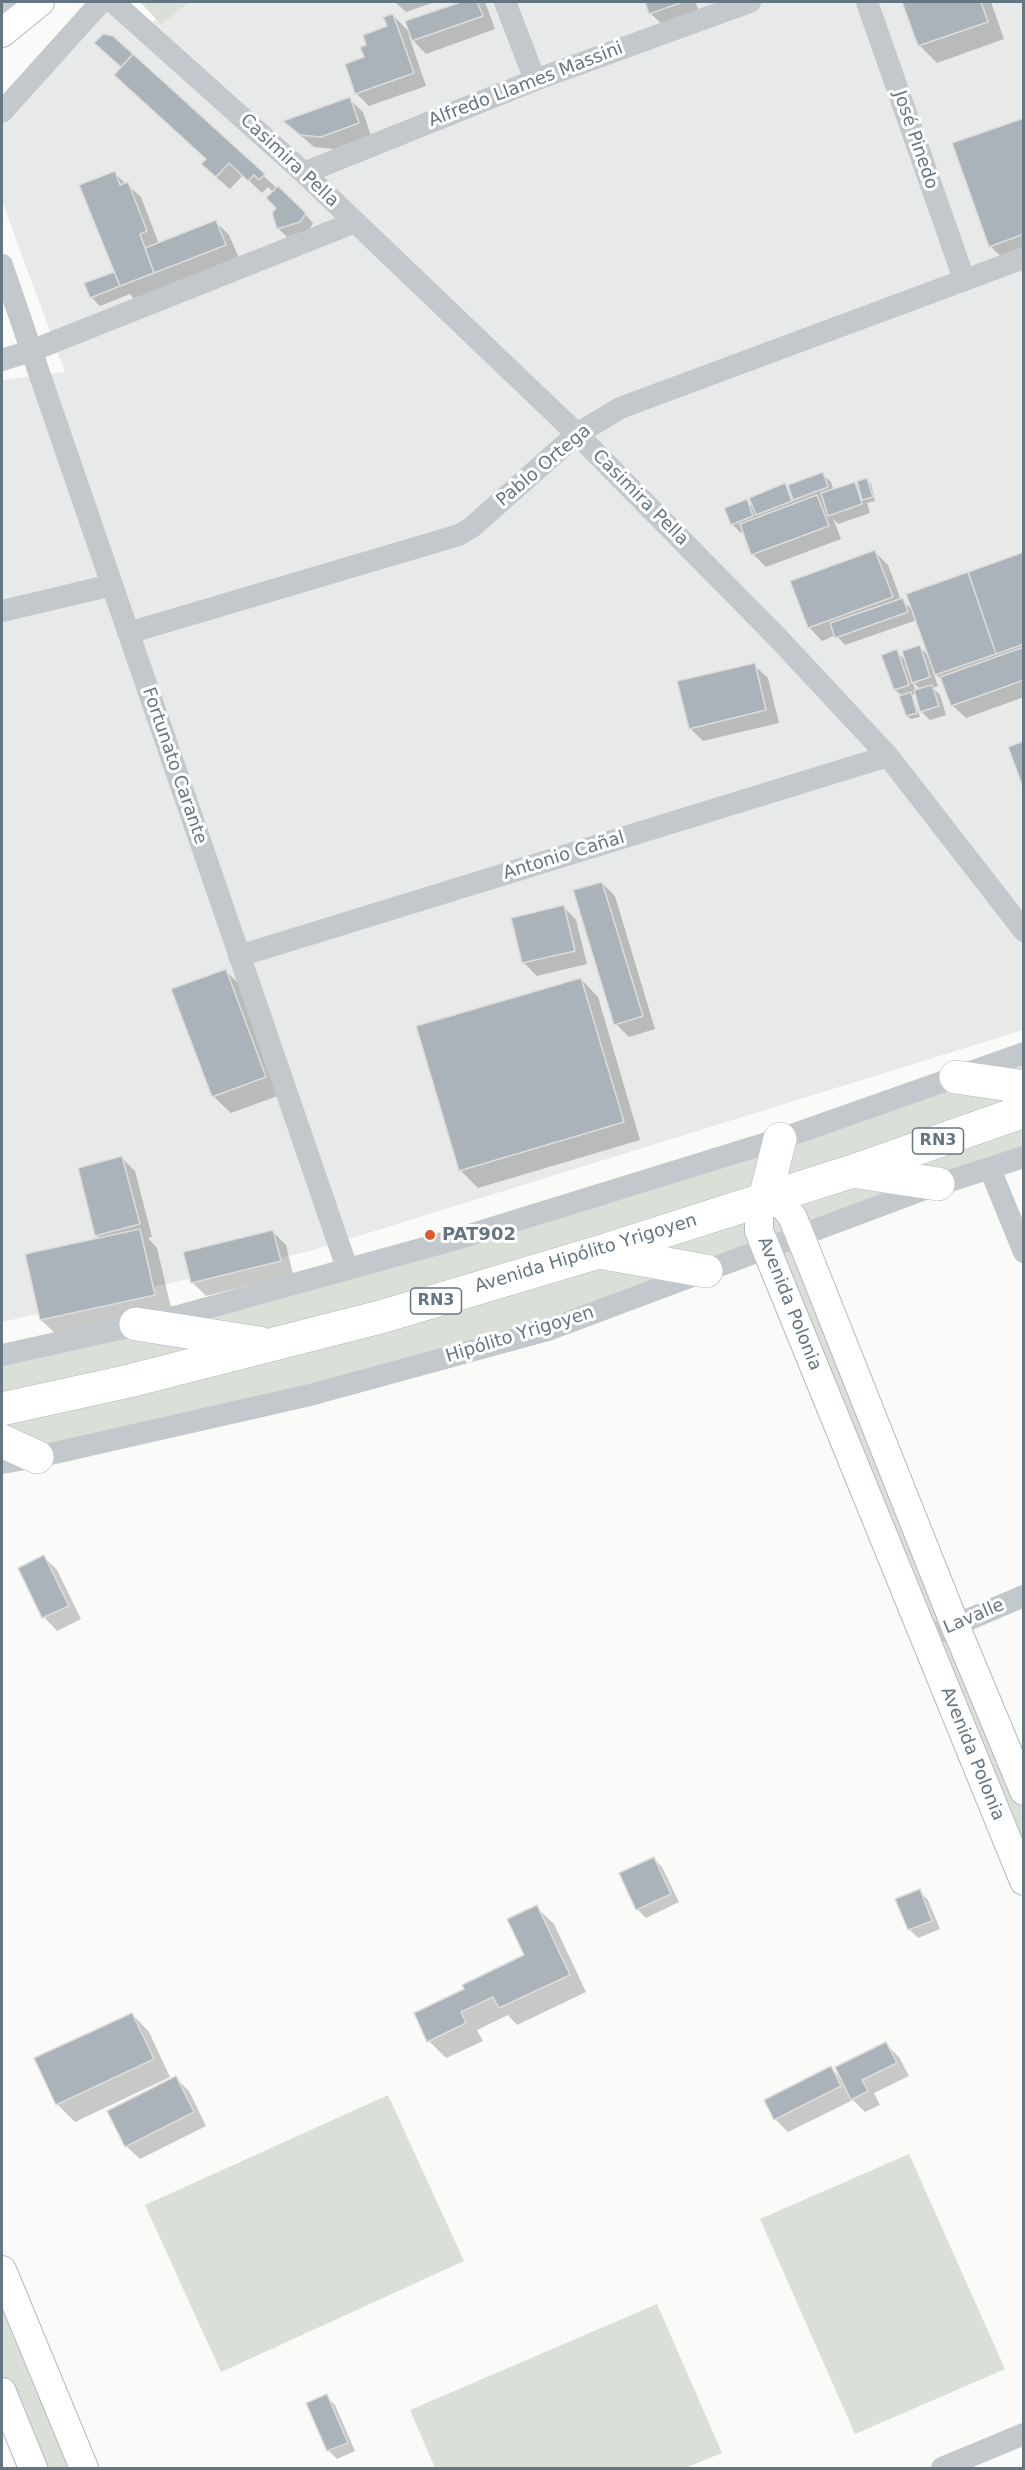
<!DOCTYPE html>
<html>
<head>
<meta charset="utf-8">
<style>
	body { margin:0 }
	#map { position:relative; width:1025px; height:2470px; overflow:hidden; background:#fafaf8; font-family:"DejaVu Sans",sans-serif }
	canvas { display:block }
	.frame { position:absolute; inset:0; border:3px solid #657683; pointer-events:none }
</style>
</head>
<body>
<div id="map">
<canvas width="1025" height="2470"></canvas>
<div class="frame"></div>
</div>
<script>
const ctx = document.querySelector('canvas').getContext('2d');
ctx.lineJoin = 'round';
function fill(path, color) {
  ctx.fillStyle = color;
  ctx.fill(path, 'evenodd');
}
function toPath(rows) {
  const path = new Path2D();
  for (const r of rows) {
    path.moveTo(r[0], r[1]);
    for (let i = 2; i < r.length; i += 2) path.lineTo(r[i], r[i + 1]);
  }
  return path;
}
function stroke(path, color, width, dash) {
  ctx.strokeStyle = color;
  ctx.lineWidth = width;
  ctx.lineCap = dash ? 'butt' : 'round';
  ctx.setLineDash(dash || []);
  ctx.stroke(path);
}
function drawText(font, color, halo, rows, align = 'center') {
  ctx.font = font + ' "DejaVu Sans",sans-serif';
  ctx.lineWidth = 6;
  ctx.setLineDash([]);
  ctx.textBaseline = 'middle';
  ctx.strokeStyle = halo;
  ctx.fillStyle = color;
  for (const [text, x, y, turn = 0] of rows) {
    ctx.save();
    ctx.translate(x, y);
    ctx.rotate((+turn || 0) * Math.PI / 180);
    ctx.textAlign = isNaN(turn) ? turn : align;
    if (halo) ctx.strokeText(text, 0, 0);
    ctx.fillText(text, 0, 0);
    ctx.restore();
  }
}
const built = toPath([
	[171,2,1023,2,1023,1030,310,1251,2,1322,2,380,65,372,2,201,2,125,103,7,138,39]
]);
const green = toPath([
	[140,2,189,2,161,24],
	[1023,1053,1023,1157,799,1236,1023,1791,1023,1881,766,1248,548,1330,2,1463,2,1355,178,1316],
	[388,2095,464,2261,221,2372,145,2205],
	[909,2154,1005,2369,855,2434,760,2219],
	[2,2270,84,2468,33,2468,2,2392],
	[657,2304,722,2453,685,2468,435,2468,410,2410]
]);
const shadow = toPath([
	[395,2,435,2,406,12],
	[464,2,485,2,495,29,426,54,409,36,426,86,369,106,356,93,368,46,388,27,393,15,410,33,406,22],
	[646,2,695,2,700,13,664,26,650,13],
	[904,2,991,2,1004,39,937,63,919,45],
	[112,37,305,214,313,223,309,230,287,237,278,228,278,208,274,193,268,187,262,193,243,175,230,189,216,177,207,159,123,67,105,51],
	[349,99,363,112,371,136,335,149,314,147,285,122],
	[1024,119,1024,258,1008,263,990,246],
	[114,173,141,197,159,244,216,222,229,235,239,258,134,299,130,294,100,306,91,297,113,273,118,278],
	[822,474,831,482,834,491,854,484,861,490,867,480,871,484,875,501,867,503,870,513,838,524,833,518,841,539,766,567,753,554,744,531,741,533,732,524,746,501,756,510,784,485,792,492],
	[875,552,888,565,901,600,914,611,1024,553,1024,697,966,718,952,705,944,682,933,672,938,686,933,688,940,695,946,715,930,720,921,711,916,694,912,695,920,717,911,719,907,716,901,695,895,690,896,651,906,661,920,647,930,658,917,620,845,645,836,635,822,641,809,627],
	[912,681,921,690,916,691],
	[754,665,768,678,779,723,703,741,690,728],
	[602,883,615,896,655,1029,629,1037,616,1024],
	[563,906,576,920,587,964,537,976,524,963,513,919],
	[226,971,243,988,283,1094,231,1113,213,1096],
	[581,979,598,997,640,1140,478,1188,460,1170],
	[122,1158,135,1171,152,1237,148,1238,157,1248,172,1312,59,1337,41,1320,100,1239,96,1235],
	[273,1232,286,1245,293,1274,206,1296,193,1283,185,1253],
	[44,1557,57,1570,81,1619,57,1631,44,1617,20,1569],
	[654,1859,662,1867,679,1902,646,1918,637,1909],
	[919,1891,928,1900,940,1929,918,1938,909,1929],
	[536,1907,554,1924,586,1992,517,2025,508,2015,477,2030,483,2041,446,2058,429,2041,466,1990,526,1956],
	[132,2014,149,2032,170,2077,75,2122,57,2104],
	[886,2044,899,2057,909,2076,874,2093,880,2105,865,2112,853,2100,788,2132,775,2119,831,2068,842,2079],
	[176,2078,189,2091,206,2126,140,2159,126,2146],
	[326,2396,335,2405,355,2451,337,2459,328,2450]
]);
const building = toPath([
	[461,2,477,2,483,16,412,41,405,21,461,2],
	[645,2,683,2,649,14,645,2],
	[902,2,981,2,988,22,918,46,902,2],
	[393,14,414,73,355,94,345,64,364,57,360,47,366,45,363,35,387,26,383,17,393,14],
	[103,34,113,36,133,54,121,67,94,43,103,34],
	[133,54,265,174,259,180,254,175,248,181,229,163,216,177,201,164,206,159,114,75,133,54],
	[350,97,359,123,321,137,300,135,283,121,350,97],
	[1024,118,1024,234,989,247,952,143,1024,118],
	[115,171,120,185,128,182,147,231,140,234,154,273,120,286,79,185,115,171],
	[278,186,306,213,300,222,277,229,272,213,276,208,266,198,278,186],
	[216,220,226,245,154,273,145,248,216,220],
	[114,272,120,286,90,298,84,283,114,272],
	[823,472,828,487,793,500,788,485,823,472],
	[867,478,873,497,862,500,857,481,867,478],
	[855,482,862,504,828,516,821,493,855,482],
	[785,483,792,501,756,515,749,498,785,483],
	[817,495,829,526,751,555,740,524,817,495],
	[747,499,753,516,731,525,724,508,747,499],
	[875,550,893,597,808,628,790,581,875,550],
	[1024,552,1024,644,996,654,968,572,1024,552],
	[968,572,996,654,935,675,906,594,968,572],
	[903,598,908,612,835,638,830,623,903,598],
	[920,645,930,677,912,683,902,651,920,645],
	[1024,647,1024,680,951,706,940,677,1024,647],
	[897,649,909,685,894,690,881,655,897,649],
	[755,663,766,710,689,729,677,681,755,663],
	[932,685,939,706,920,712,914,690,932,685],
	[911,692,917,713,906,716,899,696,911,692],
	[1024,741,1024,790,1008,747,1024,741],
	[602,882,643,1016,614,1025,573,890,602,882],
	[564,905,575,951,522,963,511,918,564,905],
	[226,969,266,1077,212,1097,171,989,226,969],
	[581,978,624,1122,459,1171,416,1026,581,978],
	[122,1156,140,1224,95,1236,78,1168,122,1156],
	[140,1229,155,1295,40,1320,25,1254,140,1229],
	[273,1230,281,1261,191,1283,183,1252,273,1230],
	[44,1555,69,1606,42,1618,18,1568,44,1555],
	[654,1857,671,1894,636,1910,619,1873,654,1857],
	[920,1889,932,1921,908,1930,895,1899,920,1889],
	[537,1905,570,1975,499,2008,493,1997,461,2012,466,2023,427,2042,414,2013,464,1989,462,1985,524,1955,507,1919,537,1905],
	[132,2013,154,2059,56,2105,34,2058,132,2013],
	[886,2042,897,2063,862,2080,868,2091,851,2100,835,2067,886,2042],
	[831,2066,841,2086,774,2120,764,2100,831,2066],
	[176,2076,194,2112,125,2147,107,2111,176,2076],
	[327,2394,348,2443,327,2451,306,2403,327,2394]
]);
const minor = toPath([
	[5,2,19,19],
	[113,2,304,173,577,434,778,638,888,756,1024,931],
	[505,2,535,80],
	[867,2,964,279],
	[2,112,101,2],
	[304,173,535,80,750,2],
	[2,265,347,1268],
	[2,360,31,351,355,222],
	[2,611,112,585],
	[128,633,459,535,472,527,577,434,620,408,1024,258],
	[239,956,888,756],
	[990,1169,1024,1252],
	[2,1355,178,1316,453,1240,780,1139,1024,1053],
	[2,1463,37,1457,310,1395,548,1330,922,1190,1024,1157],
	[925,1638,1024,1596],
	[942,2468,1024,2434]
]);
const major = toPath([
	[2,33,40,2],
	[1024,1791,955,1625,793,1218,785,1207,765,1198,759,1212,759,1231,1024,1881],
	[2,2270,84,2468],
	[2,2392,33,2468]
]);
const highway = toPath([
	[956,1077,1024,1087],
	[858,1172,938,1184],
	[765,1198,780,1139],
	[604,1253,706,1271],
	[136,1324,259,1343],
	[2,1409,129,1381,384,1316,599,1252,853,1171,1024,1111],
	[2,1441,37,1457]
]);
const markers = [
	[430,1235,6,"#e4572e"]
];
const shields = [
	[938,1141,51],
	[436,1301,51]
];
const shieldNames = [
	["RN3",938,1141],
	["RN3",436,1301]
];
const streetNames = [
	["Alfredo Llames Massini",526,85,-21],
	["José Pinedo",915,140,71],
	["Casimira Pella",289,161,43],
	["Pablo Ortega",544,466,-40],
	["Casimira Pella",640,498,45],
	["Fortunato Carante",174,766,71],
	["Antonio Cañal",564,856,-17],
	["Avenida Hipólito Yrigoyen",586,1254,-17],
	["Avenida Polonia",789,1304,68],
	["Hipólito Yrigoyen",520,1335,-17],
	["Lavalle",974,1617,-23],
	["Avenida Polonia",972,1754,68]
];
const poiNames = [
	["PAT902",442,1235]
];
fill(built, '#e8e9e9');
fill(green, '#dadfd7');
fill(shadow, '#0003');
fill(building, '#aab3b9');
stroke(building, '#dcdcda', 1.5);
stroke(major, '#b5babe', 30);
stroke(highway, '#b4b9bd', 34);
stroke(minor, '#c3c8cc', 22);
stroke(major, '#fff', 28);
stroke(highway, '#fff', 33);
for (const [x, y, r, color] of markers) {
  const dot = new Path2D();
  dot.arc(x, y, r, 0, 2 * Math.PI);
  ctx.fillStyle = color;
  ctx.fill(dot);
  stroke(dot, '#fff', 2);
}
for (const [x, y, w] of shields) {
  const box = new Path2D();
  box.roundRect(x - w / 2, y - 13, w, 26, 4.5);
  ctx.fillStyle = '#fff';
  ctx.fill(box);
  stroke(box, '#657683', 1.5);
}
drawText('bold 16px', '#657683', null, shieldNames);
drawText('18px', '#657683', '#fff', streetNames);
drawText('bold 18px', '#657683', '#fff', poiNames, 'left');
</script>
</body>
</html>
